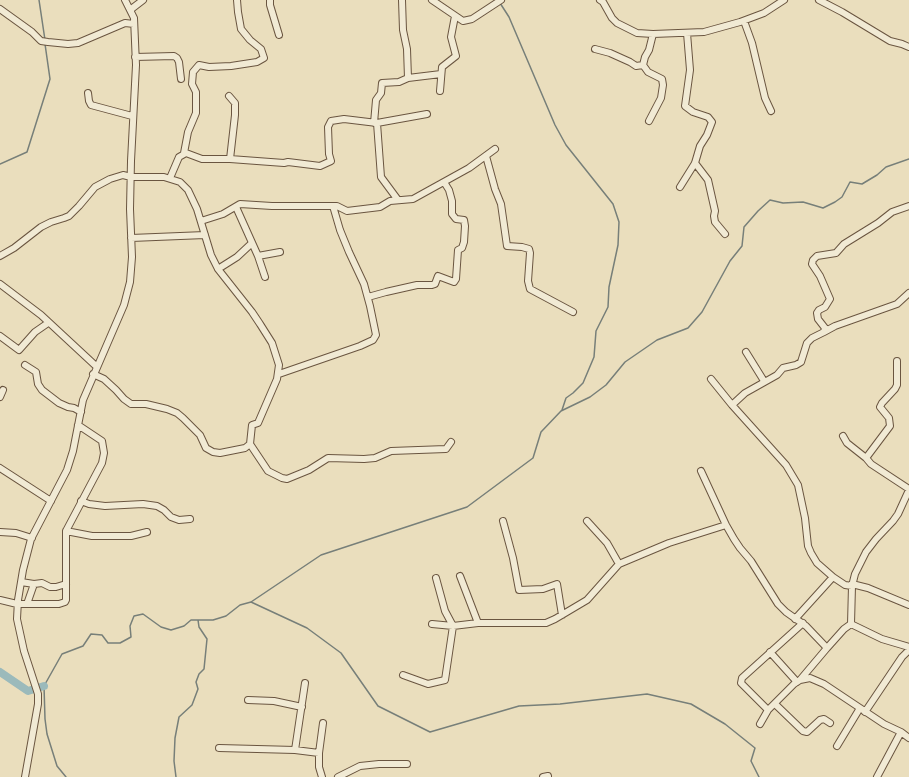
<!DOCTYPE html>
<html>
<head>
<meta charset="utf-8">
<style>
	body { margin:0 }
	canvas { display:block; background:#eadebd }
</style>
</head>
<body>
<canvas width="909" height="777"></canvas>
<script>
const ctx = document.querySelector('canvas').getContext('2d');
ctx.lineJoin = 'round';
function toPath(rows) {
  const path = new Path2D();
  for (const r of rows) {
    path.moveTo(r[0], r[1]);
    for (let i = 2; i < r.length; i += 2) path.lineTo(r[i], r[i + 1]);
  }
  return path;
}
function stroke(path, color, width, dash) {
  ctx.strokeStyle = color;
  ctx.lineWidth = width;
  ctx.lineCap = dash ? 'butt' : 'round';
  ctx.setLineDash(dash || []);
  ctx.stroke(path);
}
const stream = toPath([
	[39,0,45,40],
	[500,3,509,17,555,125,566,145,613,204,619,222,618,245,609,287,608,307,596,331,594,357,583,383,573,393,566,398,562,410],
	[0,164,27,152,50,79,45,44],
	[251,602,307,628,341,653,378,706,430,732,519,706,560,704,647,694,691,704,725,724,755,748,751,761,759,777],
	[66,777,57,766,47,734,45,719,44,686,62,654,83,646,91,634,102,635,108,643,120,643,131,637,130,626,134,616,143,614,161,627,171,630,184,626,191,620,213,620,226,616,240,605,251,602,321,555,467,507,533,458,541,432,561,411,590,397,606,385,625,362,657,340,688,328,702,312,730,261,742,246,744,227,758,211,770,200,783,203,803,202,823,208,835,202,842,197,850,182,862,184,877,175,886,167,909,159],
	[176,777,174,761,175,738,179,717,192,705,198,689,196,682,199,674,204,669,207,639,199,627,198,620]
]);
const river = toPath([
	[0,672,28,691,44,686]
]);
const minor = toPath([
	[270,0,270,5,279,35],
	[402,0,403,30,407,49,408,78,441,74],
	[432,0,463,21,472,19,501,0],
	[600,0,603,2,612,18,617,23,637,33,653,34,704,32,740,22,764,13,784,0],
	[819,0,842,12,890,41,902,44,909,47],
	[0,9,32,32,41,41,48,42,68,44,78,43,125,23,134,24],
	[130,10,143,0],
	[744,21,752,43,765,98,771,111],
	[595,49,610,53,630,62,636,66,643,65],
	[135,57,174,56,177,58,179,62,181,79],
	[440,91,442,67,456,56,451,37,455,16],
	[88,93,89,101,91,105,132,116],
	[229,96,235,103,235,115,230,159],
	[649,121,661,98,663,85,662,79,648,72,643,65,645,57,649,50,653,34],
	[374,123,376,100,381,93,382,83,399,82,408,78],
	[377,123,381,177,398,200],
	[184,153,188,132,196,113,196,92,192,84,193,72,199,65,209,67,231,66,257,62,264,58,261,49,250,40,241,29,238,12,237,0],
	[486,156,495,189,501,204,507,246,522,247,529,249,530,253,528,281,530,289,573,312],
	[695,163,708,180,715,211,714,216,715,222,725,234],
	[170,178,179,157,186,153,202,159,230,159,284,163,288,162,320,166,331,161,329,154,328,127,331,121,344,119,377,123,427,114],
	[680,187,695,163,700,146,707,135,712,122,708,117,693,112,685,106,690,70,687,33],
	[236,207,258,256],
	[201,221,223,214,240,204,272,206,337,206,347,211,380,207,390,201,413,199,469,168,495,149],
	[131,238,205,235],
	[0,256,14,248,41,227,51,222,64,218,69,216,79,206,95,187,110,179,123,175,131,177,164,177,180,182,188,190,197,209,211,255,218,269,252,312,260,324,272,343,279,365,277,379,258,423,252,425,250,444,245,448,220,453,213,452,206,448,200,435,183,418,177,413,167,409,146,404,131,404,124,399,116,390,104,379,93,374],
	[218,269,237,257,252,243],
	[265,277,258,256,280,252],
	[0,284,41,315,97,367],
	[368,297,386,292,417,285,432,285,435,284,438,276,454,282,456,279,458,250,462,248,464,242,465,226,464,220,456,219,452,214,452,201,449,190,444,182],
	[824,332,835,326,897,304,909,293],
	[0,336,19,350,35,332,48,323],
	[746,352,764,381],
	[897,361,897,385,895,389,882,403,880,407,889,418,890,426,866,458,871,464,909,489],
	[25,365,36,372,38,384,42,390,59,403,68,407,74,408,81,412],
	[279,374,360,346,373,340,376,335,370,306,364,284,349,252,340,230,333,206],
	[711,379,732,405,786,465,798,485,805,518,808,546,811,553,817,563,833,577,795,619],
	[0,397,3,390],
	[732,405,745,393,777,375,783,368,796,365,801,362,807,343,812,338,824,332,825,328,818,319,817,313,819,310,825,307,830,299,820,276,812,264,813,260,817,256,836,253,844,244,878,223,892,212,909,206],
	[843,436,847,443,866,458],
	[250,444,268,471,282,478,287,479,309,470,328,458,364,459,375,458,391,451,446,449,451,442],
	[0,468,51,501],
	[701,471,726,525,734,539,740,548,751,561,778,604,786,612,806,626,827,648,800,680],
	[81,501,89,504,105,506,143,504,157,506,164,510,171,517,179,520,190,519],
	[503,521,513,558,519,590,543,589,557,584,562,615],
	[587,521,607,543,619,564],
	[66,531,92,536,131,536,147,532],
	[0,532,16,533,32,538],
	[460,576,478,623],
	[833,577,845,585,852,586],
	[21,582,34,584,42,583,50,587,56,587,66,584],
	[852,584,868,588,909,605],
	[0,600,17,604,59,604,65,602,66,600,66,531,102,463,104,453,102,441,78,425],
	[27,604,34,584],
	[432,624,453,626,478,623,546,623,555,619,587,600,619,564,669,543,726,525],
	[851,624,852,586,855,574,866,552,876,539,893,521,898,514,909,490],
	[851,624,882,639,909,647],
	[827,648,844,629,851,624],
	[770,652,797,682],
	[403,675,428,684,445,680,453,626,445,611,436,578],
	[248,700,274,701,302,707],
	[775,704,803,731,807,732,820,720,824,719,830,723],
	[768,710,741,683,742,678,803,623],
	[865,712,902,657,909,650],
	[760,724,768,710,794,684,800,680,810,678,824,684,884,724,901,732,909,738],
	[837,746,860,708],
	[219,748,295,750,319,753],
	[295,750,305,683],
	[25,777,38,704,38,694,24,651,17,619,18,600,23,570,31,539,67,470,73,451,83,400,124,305,130,282,132,257,130,209,131,161,136,65,134,18,125,0],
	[322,777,319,767,319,753,323,723],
	[338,777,360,766,379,764,407,764],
	[543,777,548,776],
	[877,777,901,732]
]);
stroke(stream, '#777f79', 1.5);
stroke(river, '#9bbabb', 8);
stroke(minor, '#6a5540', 8);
stroke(minor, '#f1ead4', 6);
</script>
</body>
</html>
